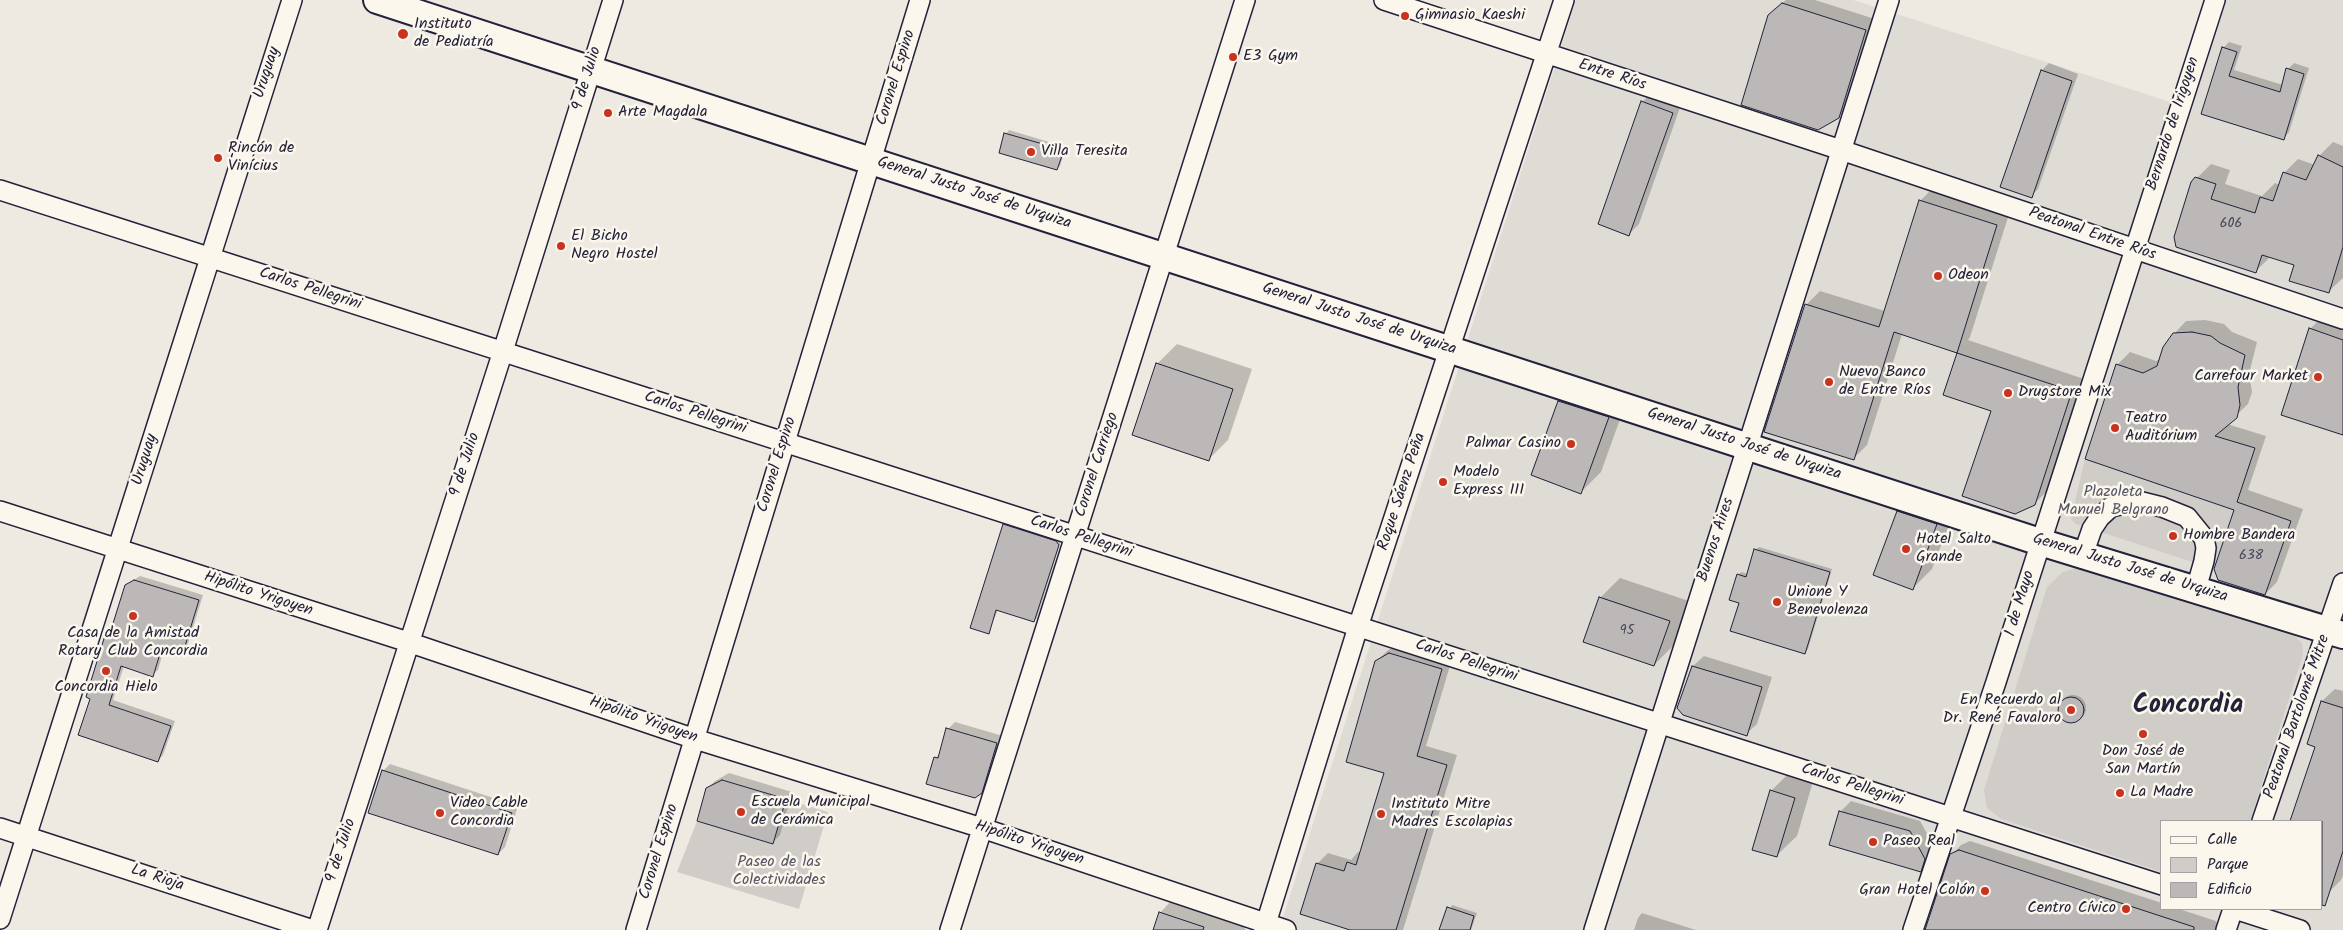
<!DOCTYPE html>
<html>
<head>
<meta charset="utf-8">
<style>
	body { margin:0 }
	#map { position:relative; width:2343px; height:930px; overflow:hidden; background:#eeeae2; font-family:Kalam,sans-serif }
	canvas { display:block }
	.legend { position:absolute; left:2160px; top:820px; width:162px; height:90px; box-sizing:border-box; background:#fbf7ec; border:1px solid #a4a2a5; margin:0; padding:6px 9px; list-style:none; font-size:15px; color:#22223b }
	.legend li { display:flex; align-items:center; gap:10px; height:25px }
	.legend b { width:25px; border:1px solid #a4a2a5 }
</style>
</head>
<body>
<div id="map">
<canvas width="2343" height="930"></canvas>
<ul class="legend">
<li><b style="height:6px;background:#fbf7ec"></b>Calle</li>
<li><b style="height:14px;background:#d0cdc9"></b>Parque</li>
<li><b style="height:14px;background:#bcb8b8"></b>Edificio</li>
</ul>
</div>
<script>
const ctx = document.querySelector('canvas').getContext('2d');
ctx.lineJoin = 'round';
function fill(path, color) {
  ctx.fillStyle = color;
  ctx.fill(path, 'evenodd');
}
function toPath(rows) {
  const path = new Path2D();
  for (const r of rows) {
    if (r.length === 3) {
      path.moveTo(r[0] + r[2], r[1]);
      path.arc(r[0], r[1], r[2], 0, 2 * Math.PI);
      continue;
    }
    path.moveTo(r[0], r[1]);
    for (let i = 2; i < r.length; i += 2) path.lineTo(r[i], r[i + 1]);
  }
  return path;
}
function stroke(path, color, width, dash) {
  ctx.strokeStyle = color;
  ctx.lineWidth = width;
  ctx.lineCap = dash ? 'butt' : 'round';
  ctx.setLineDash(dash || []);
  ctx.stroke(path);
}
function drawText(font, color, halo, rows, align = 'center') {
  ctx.font = font + ' Kalam,sans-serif';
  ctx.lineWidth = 5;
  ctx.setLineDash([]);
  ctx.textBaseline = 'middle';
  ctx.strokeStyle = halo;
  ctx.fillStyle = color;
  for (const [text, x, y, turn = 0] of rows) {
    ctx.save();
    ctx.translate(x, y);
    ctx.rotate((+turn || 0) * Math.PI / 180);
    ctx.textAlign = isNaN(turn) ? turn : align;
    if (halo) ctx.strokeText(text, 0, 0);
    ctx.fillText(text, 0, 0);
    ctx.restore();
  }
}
const built = toPath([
	[1576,0,1853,0,2189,108,2224,0,2343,0,2343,930,1279,930],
	[2162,821,2322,821,2322,909,2162,909]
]);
const green = toPath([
	[2085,459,2234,510,2214,569,2076,524,2071,519],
	[2083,566,2294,635,2302,643,2303,655,2250,821,2162,821,2162,872,2001,819,1987,808,1984,790,2047,587,2063,572],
	[786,799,828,812,799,909,677,872,697,821,773,844]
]);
const shadow = toPath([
	[1786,0,1815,0,1875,19,1849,106,1838,117,1780,5],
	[2229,42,2242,46,2234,70,2283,85,2288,69,2294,63,2309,68,2289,132,2283,139,2202,114,2223,48],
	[2049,63,2078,74,2038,189,2031,196,2042,70],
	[1653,92,1682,102,1639,224,1629,234,1642,102],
	[1009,130,1066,147,1060,166,1057,169,1006,134],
	[2333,142,2343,146,2343,278,2328,292,2295,264,2270,257,2256,271,2192,183,2211,164,2230,170,2225,184,2262,196,2275,183,2280,185,2284,173,2298,159,2315,165,2319,156],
	[1934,187,2010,211,1970,337,1968,340,2084,379,2047,491,2034,504,1993,410,1945,394,1958,352,1902,334,1867,445,1853,459,1806,305,1820,291,1885,311,1920,201],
	[2321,318,2343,326,2343,434,2310,329],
	[2205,320,2224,324,2232,332,2257,342,2249,374,2252,392,2248,404,2227,424,2266,436,2248,490,2303,509,2277,582,2265,594,2236,510,2086,458,2118,364,2130,352,2156,361,2161,359,2174,334,2186,321],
	[1177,344,1252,369,1228,440,1208,460,1157,364],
	[1579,381,1628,397,1601,472,1581,492,1559,401],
	[1918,492,1957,504,1932,569,1912,589,1898,512],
	[1007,522,1060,539,1061,541,1037,618,1034,621,998,610,988,633,1004,525],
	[1759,547,1832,569,1808,649,1805,652,1740,602,1738,575,1741,572,1748,574,1755,550],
	[140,576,203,595,186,650,181,655,164,649,158,670,152,675,124,666,113,700,175,721,163,755,158,761,92,698,107,633,113,627,126,585],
	[1620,578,1689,601,1674,645,1654,665,1600,598],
	[1400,643,1452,659,1426,746,1457,755,1403,930,1353,930,1317,864,1328,853,1351,860,1358,852,1361,853,1385,773,1376,662,1387,651],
	[1704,656,1772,677,1757,724,1746,734,1693,666],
	[2335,689,2343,691,2343,875,2341,880,2329,892,2322,890,2322,821,2291,821,2316,746,2322,701],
	[2073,708,13],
	[955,722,1003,736,988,785,981,792,936,758,940,753,948,729],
	[390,764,518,806,505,847,498,854,383,771],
	[1791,771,1814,778,1797,836,1776,856,1771,791],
	[729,773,792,792,780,835,773,842,707,789,715,781],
	[1851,801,1920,821,1935,848,1931,860,1920,870,1840,812],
	[1970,841,2162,903,2162,909,2179,909,2216,921,2219,930,1925,930,1951,855,1961,845],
	[1170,902,1243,926,1246,930,1154,930,1160,913],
	[1452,905,1477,913,1471,930,1441,930],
	[1642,913,1696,930,1634,930,1638,918]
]);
const building = toPath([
	[1782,3,1866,30,1839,118,1818,130,1741,105,1768,15,1782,3],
	[2222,47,2237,52,2229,76,2280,92,2286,68,2304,74,2284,140,2201,114,2222,47],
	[2041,70,2072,81,2032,198,2000,187,2041,70],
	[1641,101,1673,113,1629,236,1598,224,1641,101],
	[1004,133,1064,150,1057,170,999,153,1004,133],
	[2318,155,2343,167,2343,247,2329,293,2289,281,2294,265,2262,255,2256,273,2176,247,2174,237,2191,182,2195,177,2216,184,2211,199,2255,213,2260,197,2273,201,2283,172,2306,180,2318,155],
	[1919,200,1997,225,1957,353,1894,332,1854,460,1764,432,1805,304,1879,327,1919,200],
	[2309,328,2343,340,2343,435,2281,415,2309,328],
	[2192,332,2211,336,2220,343,2245,355,2238,387,2240,405,2237,418,2215,436,2255,448,2237,502,2291,521,2265,595,2218,580,2214,569,2234,510,2085,459,2116,364,2143,373,2157,366,2163,347,2173,333,2192,332],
	[1957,353,2072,391,2035,505,2015,514,1962,496,1991,411,1943,395,1957,353],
	[1156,363,1233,389,1209,461,1132,435,1156,363],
	[1558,401,1609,417,1581,494,1531,475,1558,401],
	[1897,511,1937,524,1913,590,1873,575,1897,511],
	[1003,524,1056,541,1059,545,1034,622,996,610,989,634,970,628,1003,524],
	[1754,549,1830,572,1805,654,1730,631,1739,603,1729,600,1737,574,1746,577,1754,549],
	[134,580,199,600,182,656,161,650,153,677,121,666,109,705,171,726,158,762,78,735,90,699,86,697,106,632,110,633,125,585,134,580],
	[1599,597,1670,621,1654,666,1583,642,1599,597],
	[1389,653,1442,669,1417,756,1447,765,1396,930,1350,930,1300,914,1316,863,1344,871,1347,862,1356,865,1384,773,1346,762,1375,661,1389,653],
	[1692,666,1762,687,1747,736,1683,715,1677,708,1692,666],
	[2071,710,13],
	[2321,701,2343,708,2343,851,2325,906,2322,905,2322,821,2290,821,2315,747,2307,744,2321,701],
	[946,728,997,743,982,793,975,798,926,784,934,757,938,758,946,728],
	[382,770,512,813,498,855,368,813,382,770],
	[722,780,786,799,773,844,697,821,706,788,722,780],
	[1770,790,1795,798,1777,857,1752,850,1770,790],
	[1839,811,1910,831,1925,859,1921,872,1829,845,1839,811],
	[1959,850,2194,927,2194,930,1925,930,1950,854,1959,850],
	[1447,907,1474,916,1470,930,1439,930,1447,907],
	[1159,912,1204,927,1203,930,1153,930,1159,912]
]);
const street = toPath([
	[1384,0,1841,150,2343,319],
	[0,190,2162,885],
	[0,511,408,642,695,739,982,828,1286,930],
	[2083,555,2092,529,2100,517,2111,507,2138,501,2162,507,2187,517,2204,538,2206,548,2204,561,2196,589],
	[2262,821,2343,583],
	[0,828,313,930],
	[2235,909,2300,930],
	[0,919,292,0],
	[317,930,503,351,613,0],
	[636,930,920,0],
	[950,930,1245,0],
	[1264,930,1358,627,1564,0],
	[1594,930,1889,0],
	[1913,930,1996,682,2215,0],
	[2226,930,2233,909]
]);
const secondary = toPath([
	[377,0,2040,542,2343,635]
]);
const markers = [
	[1405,16,5,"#c8321e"],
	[403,34,6,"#c8321e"],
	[1233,57,5,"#c8321e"],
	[608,113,5,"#c8321e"],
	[1031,152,5,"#c8321e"],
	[218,158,5,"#c8321e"],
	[561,246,5,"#c8321e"],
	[1938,276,5,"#c8321e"],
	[2318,377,5,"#c8321e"],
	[1829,382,5,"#c8321e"],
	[2008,393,5,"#c8321e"],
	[2115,428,5,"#c8321e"],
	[1571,444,5,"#c8321e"],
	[1443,482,5,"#c8321e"],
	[2173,536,5,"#c8321e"],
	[1906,549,5,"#c8321e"],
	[1777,602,5,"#c8321e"],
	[133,616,5,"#c8321e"],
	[106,671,5,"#c8321e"],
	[2071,710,5,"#c8321e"],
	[2143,734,5,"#c8321e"],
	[2120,793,5,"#c8321e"],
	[741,812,5,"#c8321e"],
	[440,813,5,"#c8321e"],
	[1381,814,5,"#c8321e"],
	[1873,842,5,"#c8321e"],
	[1985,891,5,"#c8321e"],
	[2126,909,5,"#c8321e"]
];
const numberNames = [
	["606",2231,225],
	["638",2251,557],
	["95",1627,632]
];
const poiNames = [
	["Gimnasio Kaeshi",1415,16],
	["Instituto",414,25],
	["de Pediatría",414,43],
	["E3 Gym",1243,57],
	["Arte Magdala",618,113],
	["Rincón de",228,149],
	["Vinícius",228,167],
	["Villa Teresita",1041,152],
	["El Bicho",571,237],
	["Negro Hostel",571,255],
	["Odeon",1948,276],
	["Nuevo Banco",1839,373],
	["de Entre Ríos",1839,391],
	["Carrefour Market",2308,377,"right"],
	["Drugstore Mix",2018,393],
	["Teatro",2125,419],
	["Auditórium",2125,437],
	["Palmar Casino",1561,444,"right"],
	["Modelo",1453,473],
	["Express III",1453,491],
	["Hombre Bandera",2183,536],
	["Hotel Salto",1916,540],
	["Grande",1916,558],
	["Unione Y",1787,593],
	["Benevolenza",1787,611],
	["Casa de la Amistad",133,634,"center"],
	["Rotary Club Concordia",133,652,"center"],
	["Concordia Hielo",106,688,"center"],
	["En Recuerdo al",2061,701,"right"],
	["Dr. René Favaloro",2061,719,"right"],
	["Don José de",2143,752,"center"],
	["San Martín",2143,770,"center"],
	["La Madre",2130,793],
	["Escuela Municipal",751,803],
	["de Cerámica",751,821],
	["Video Cable",450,804],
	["Concordia",450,822],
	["Instituto Mitre",1391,805],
	["Madres Escolapias",1391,823],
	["Paseo Real",1883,842],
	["Gran Hotel Colón",1975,891,"right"],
	["Centro Cívico",2116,909,"right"]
];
const streetNames = [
	["Uruguay",268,73,-72],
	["Entre Ríos",1612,76,18],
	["Coronel Espino",897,78,-73],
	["9 de Julio",588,79,-73],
	["Bernardo de Irigoyen",2174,124,-72],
	["General Justo José de Urquiza",974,194,18],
	["Peatonal Entre Ríos",2092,235,19],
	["Carlos Pellegrini",310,290,18],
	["General Justo José de Urquiza",1359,320,18],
	["Carlos Pellegrini",695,414,18],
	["General Justo José de Urquiza",1744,445,18],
	["Uruguay",146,460,-73],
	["9 de Julio",466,465,-72],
	["Coronel Espino",778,465,-73],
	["Coronel Carriego",1098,465,-72],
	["Roque Sáenz Peña",1403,492,-72],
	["Carlos Pellegrini",1081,538,18],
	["Buenos Aires",1717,540,-72],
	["General Justo José de Urquiza",2130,569,17],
	["Hipólito Yrigoyen",258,595,18],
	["1 de Mayo",2021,604,-73],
	["Carlos Pellegrini",1466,662,18],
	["Peatonal Bartolomé Mitre",2298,717,-71],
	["Hipólito Yrigoyen",643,721,19],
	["Carlos Pellegrini",1852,786,18],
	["Hipólito Yrigoyen",1029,844,18],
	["9 de Julio",342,851,-72],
	["Coronel Espino",660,852,-73],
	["La Rioja",157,879,18]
];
const parkNames = [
	["Plazoleta",2113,493],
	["Manuel Belgrano",2113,511],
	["Paseo de las",779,863],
	["Colectividades",779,881]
];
const townNames = [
	["Concordia",2188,708]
];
fill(built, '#dfdbd5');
fill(green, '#d0cdc9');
fill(shadow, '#0003');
fill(building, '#bcb8b8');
stroke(building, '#22223b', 1);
stroke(street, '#22223b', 22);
stroke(secondary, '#22223b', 30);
stroke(street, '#fbf7ec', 19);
stroke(secondary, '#fbf7ec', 26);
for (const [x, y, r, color] of markers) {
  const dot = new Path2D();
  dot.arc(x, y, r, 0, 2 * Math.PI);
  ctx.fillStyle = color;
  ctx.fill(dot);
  stroke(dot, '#fbf7ec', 2);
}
drawText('14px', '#48485a', null, numberNames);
drawText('16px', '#22223b', '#fbf7ec', poiNames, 'left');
drawText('16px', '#22223b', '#fbf7ec', streetNames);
drawText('16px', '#565566', '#fbf7ec', parkNames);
drawText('bold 26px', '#22223b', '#fbf7ec', townNames);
</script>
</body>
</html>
